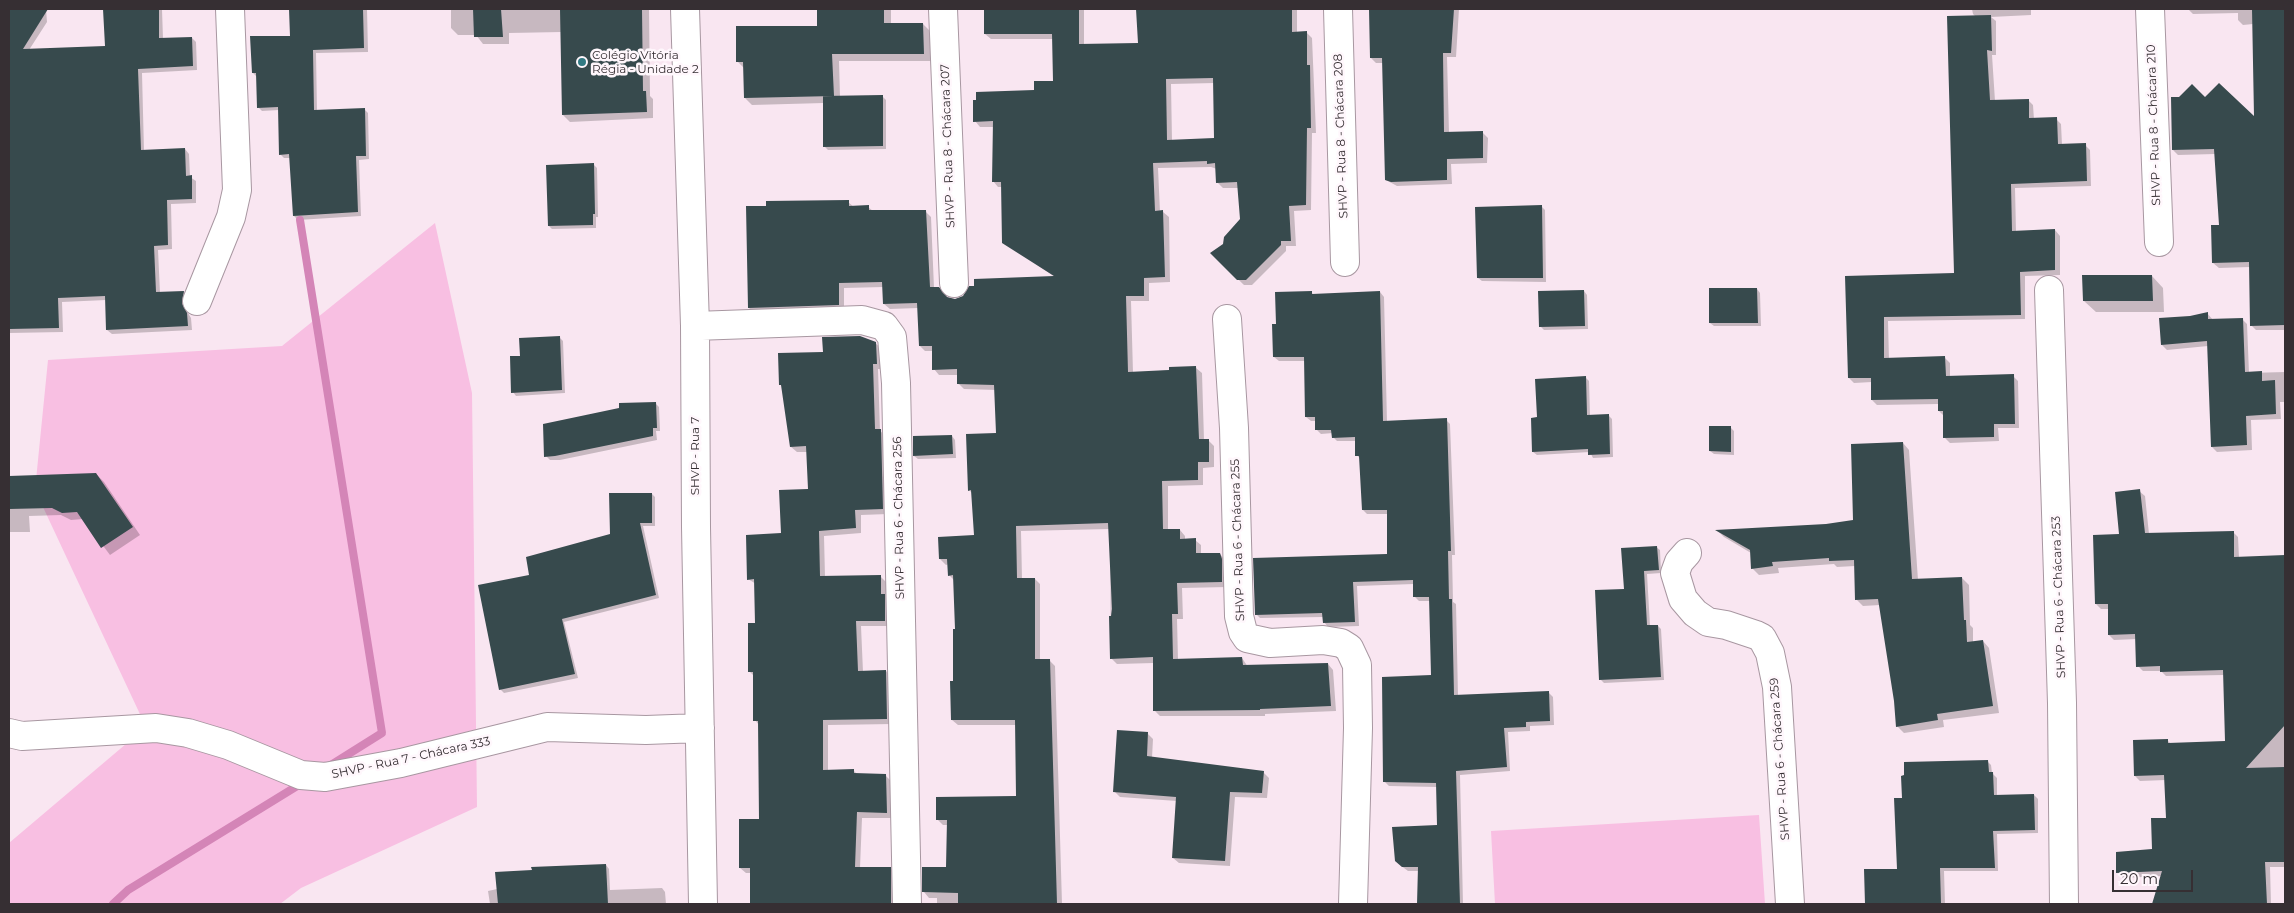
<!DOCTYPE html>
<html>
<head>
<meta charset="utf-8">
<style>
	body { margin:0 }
	#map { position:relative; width:2294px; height:913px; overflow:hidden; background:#f9e6f1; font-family:Montserrat,sans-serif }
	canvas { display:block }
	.frame { position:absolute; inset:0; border:10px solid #362f33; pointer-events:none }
	.scale { position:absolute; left:2112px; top:870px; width:81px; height:22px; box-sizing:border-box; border:2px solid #362f33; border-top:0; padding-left:6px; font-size:15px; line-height:18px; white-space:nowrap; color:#362f33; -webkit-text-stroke:4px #fff7fc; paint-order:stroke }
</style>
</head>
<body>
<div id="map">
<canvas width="2294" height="913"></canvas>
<div class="frame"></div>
<div class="scale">20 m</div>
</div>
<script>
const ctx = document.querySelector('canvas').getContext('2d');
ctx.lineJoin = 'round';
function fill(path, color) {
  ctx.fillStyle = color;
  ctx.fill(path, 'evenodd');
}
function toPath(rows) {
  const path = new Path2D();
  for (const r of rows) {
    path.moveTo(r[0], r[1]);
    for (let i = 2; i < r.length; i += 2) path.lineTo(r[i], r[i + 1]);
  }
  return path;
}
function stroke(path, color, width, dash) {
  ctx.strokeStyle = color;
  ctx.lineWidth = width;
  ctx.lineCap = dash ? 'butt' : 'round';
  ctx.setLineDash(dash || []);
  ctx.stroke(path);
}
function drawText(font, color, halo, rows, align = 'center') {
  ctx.font = font + ' Montserrat,sans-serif';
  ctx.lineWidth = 5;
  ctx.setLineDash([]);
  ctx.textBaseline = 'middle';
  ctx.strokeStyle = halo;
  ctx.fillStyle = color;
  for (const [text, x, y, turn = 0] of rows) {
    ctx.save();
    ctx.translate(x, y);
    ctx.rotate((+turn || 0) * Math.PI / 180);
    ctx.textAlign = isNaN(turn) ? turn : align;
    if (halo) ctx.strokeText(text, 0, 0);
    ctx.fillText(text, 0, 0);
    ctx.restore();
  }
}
const green = toPath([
	[435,223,472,393,477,807,301,888,280,904,9,904,9,843,146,727,35,490,48,360,282,346],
	[1759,815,1765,904,1495,904,1491,831]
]);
const shadow = toPath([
	[9,9,46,9,47,22,29,50,106,47,104,9,162,9,163,39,192,38,196,42,197,70,142,73,144,151,185,149,189,154,190,177,196,181,196,203,171,204,172,249,158,250,160,293,184,292,188,297,185,308,191,318,192,330,112,334,107,330,106,300,62,302,63,332,9,333],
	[291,9,367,9,368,52,316,53,317,111,364,109,368,113,369,159,359,160,361,216,298,220,294,216,291,158,284,158,280,154,279,110,262,111,258,107,257,77,253,73,291,37],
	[451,9,649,9,650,96,653,99,653,118,570,122,563,115,562,32,509,33,509,44,483,44,476,35,458,35,451,28],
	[818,9,891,9,891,24,923,24,930,31,931,61,839,61,840,97,882,96,886,100,886,149,828,150,824,146,824,103,752,105,745,98,744,68,738,62,818,27],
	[985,9,1084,9,1084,45,1139,44,1138,9,1297,9,1297,33,1306,32,1312,38,1316,133,1312,133,1311,210,1294,211,1296,246,1286,246,1286,251,1252,285,1244,285,1212,254,1224,245,1241,219,1238,188,1223,188,1217,182,1217,169,1211,167,1158,168,1160,212,1163,212,1169,217,1170,282,1149,283,1149,301,1131,301,1133,373,1196,368,1202,373,1204,440,1208,440,1214,446,1214,467,1203,468,1203,485,1168,486,1168,531,1180,530,1185,536,1185,540,1195,540,1201,545,1201,554,1220,554,1225,560,1228,587,1182,588,1183,619,1177,619,1178,660,1242,658,1248,667,1328,664,1333,670,1336,711,1265,714,1265,716,1160,716,1154,710,1154,663,1117,664,1111,658,1110,529,1021,531,1022,579,1035,579,1040,584,1040,660,1049,660,1055,666,1062,904,937,904,937,898,929,898,924,892,948,869,948,825,943,825,937,819,1018,797,1016,725,958,725,952,720,956,630,954,580,949,575,949,564,946,565,940,559,975,536,973,494,969,490,997,434,996,390,964,389,959,384,958,375,939,375,934,369,933,351,925,351,920,346,918,308,890,309,884,304,884,287,844,288,844,310,755,314,749,308,767,207,848,202,854,207,868,207,873,211,925,211,931,217,934,288,939,288,948,298,955,300,1055,277,1004,242,1002,187,998,187,993,181,994,127,980,127,975,121,1055,82,1054,39,991,39,985,34],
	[1215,83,1216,140,1172,141,1171,84],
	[1370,9,1459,9,1456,57,1447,57,1449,133,1483,133,1488,138,1487,163,1451,164,1452,184,1397,186,1386,180,1383,63,1376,63,1371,58],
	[1972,9,2031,9,2031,15,1991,17,1996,21,1996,55,1992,55,1995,101,2028,100,2033,105,2034,120,2056,119,2061,124,2062,145,2085,145,2090,150,2091,186,2015,188,2016,232,2055,230,2060,236,2060,275,2025,276,2025,319,1888,321,1889,360,1945,358,1950,363,1950,377,2013,376,2018,381,2019,428,1998,428,1999,441,1950,443,1945,438,1944,416,1939,411,1939,404,1877,405,1872,400,1872,382,1854,383,1849,378,1846,278,1955,275,1975,16,1973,14],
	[2188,9,2285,9,2285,330,2256,330,2251,325,2250,267,2219,268,2213,263,2220,226,2215,154,2178,155,2173,150,2205,99,2255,119,2253,24,2243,25,2238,20,2238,13,2193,14],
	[593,164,597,168,598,217,596,217,596,228,552,229,549,226],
	[1541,206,1545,210,1546,282,1482,281,1478,278],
	[2152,276,2163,288,2164,312,2096,312,2084,301],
	[1757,289,1760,293,1761,326,1714,326,1710,323],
	[1584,291,1587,295,1588,329,1544,330,1540,326],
	[1311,292,1314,295,1380,292,1384,297,1387,422,1446,420,1450,424,1455,555,1452,555,1453,602,1456,604,1458,696,1549,693,1553,697,1554,725,1530,726,1530,731,1508,732,1510,771,1460,775,1463,904,1419,904,1419,871,1408,871,1400,865,1439,826,1437,787,1389,786,1384,781,1432,676,1431,601,1419,601,1415,597,1414,584,1357,586,1359,626,1328,627,1324,622,1324,617,1260,618,1256,614,1389,555,1388,514,1367,514,1363,510,1361,460,1357,455,1356,441,1337,441,1333,437,1333,433,1321,434,1316,429,1317,421,1311,421,1306,417,1305,361,1279,361,1274,357,1278,326],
	[2207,313,2213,320,2242,319,2247,324,2249,373,2285,372,2285,402,2280,402,2281,419,2251,420,2252,450,2217,452,2212,447,2208,346,2167,350,2162,345,2190,317],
	[559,337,563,341,565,393,516,396,513,392],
	[875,343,881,348,882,369,878,369,880,431,886,436,888,514,861,515,861,533,824,536,825,577,880,576,886,582,886,597,890,601,890,626,861,626,863,672,886,671,892,677,893,724,828,725,828,771,853,770,858,775,885,775,891,781,892,818,862,818,860,868,890,868,896,874,896,904,751,904,751,873,746,873,740,868,760,821,759,725,755,720,754,676,750,672,756,624,756,584,748,579,782,534,809,490,808,452,797,452,791,447,783,387,780,384,824,353],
	[1585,377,1589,381,1590,416,1608,415,1612,419,1613,457,1593,458,1590,452,1537,455,1533,452,1538,419],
	[655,403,659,407,660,431,656,431,657,440,560,460,550,460,546,456],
	[1731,428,1734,431,1734,455,1714,454,1710,451],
	[952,436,955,440,956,458,918,459,914,456],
	[1903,443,1909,450,1918,580,1962,578,1969,585,1970,625,1973,628,1973,642,1983,641,1989,648,1999,713,1943,720,1944,727,1904,733,1897,726,1895,701,1880,605,1863,606,1856,599,1855,566,1837,567,1834,564,1778,568,1779,573,1759,575,1752,568,1751,553,1724,537,1718,531,1827,526,1854,521],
	[96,474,104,482,140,535,110,555,83,519,71,520,61,515,29,516,30,532,9,532,9,477],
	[2139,491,2145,496,2149,534,2233,532,2238,537,2239,558,2285,556,2285,867,2270,867,2271,904,2155,904,2162,876,2123,878,2118,872,2153,851,2168,819,2166,780,2140,781,2135,776,2167,740,2171,744,2226,742,2224,675,2166,676,2161,671,2143,671,2138,666,2137,639,2114,640,2109,635,2109,609,2101,609,2096,604],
	[652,494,655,497,655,526,643,526,659,598,564,622,578,678,504,693,500,689,531,576,611,535],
	[1656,547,1660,550,1661,573,1647,574,1650,626,1658,626,1661,629,1664,680,1604,683,1600,679,1625,590],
	[1147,733,1153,739,1152,758,1263,772,1269,778,1267,798,1235,797,1230,866,1179,863,1173,858,1177,801,1120,797,1114,791],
	[1987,761,1991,765,1992,773,1997,778,1997,796,2034,795,2038,799,2038,833,1997,834,1998,871,1944,871,1945,904,1866,904,1865,871,1899,870,1903,799],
	[606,865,609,869,610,890,662,888,665,892,666,904,490,904,488,891]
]);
const stream = toPath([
	[300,220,382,733,331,765],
	[113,904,128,890,302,783]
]);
const building = toPath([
	[9,9,48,9,23,49,105,46,103,9,159,9,159,38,192,37,193,66,138,69,141,150,185,148,186,176,192,175,192,199,167,200,168,245,154,246,156,292,184,291,182,303,187,313,188,326,106,330,105,296,58,298,59,328,9,329],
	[289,9,363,9,364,48,313,50,314,110,365,108,366,156,356,156,358,212,293,216,289,154,279,155,278,107,257,108,256,73,252,73,250,36,290,36],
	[473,9,501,9,503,37,474,37],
	[560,9,642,9,643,91,646,91,647,112,562,115],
	[817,9,884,9,884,23,923,23,924,54,832,54,834,96,744,98,743,62,736,62,736,26,817,26],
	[984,9,1079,9,1079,44,1138,43,1136,9,1292,9,1292,32,1307,31,1307,65,1310,65,1311,128,1307,128,1306,205,1289,206,1291,241,1281,241,1281,245,1246,280,1237,280,1210,253,1223,244,1224,237,1240,219,1237,182,1216,183,1215,163,1207,164,1207,161,1153,163,1155,211,1163,210,1165,277,1144,278,1144,296,1126,296,1128,372,1169,370,1169,367,1196,366,1199,439,1209,439,1209,462,1198,462,1198,480,1162,481,1163,529,1180,529,1180,539,1196,538,1196,553,1220,553,1222,559,1222,582,1177,583,1178,614,1172,614,1173,659,1242,657,1243,665,1328,663,1331,706,1260,709,1260,710,1153,711,1153,657,1110,659,1109,616,1111,616,1112,609,1108,523,1016,526,1017,578,1035,578,1035,659,1050,659,1057,904,958,904,958,893,922,892,922,867,946,867,947,820,936,820,936,797,1016,796,1015,720,951,720,950,681,953,681,953,629,955,629,953,575,948,576,947,559,939,559,938,537,974,535,971,490,968,491,966,434,996,433,994,385,957,384,957,369,932,370,932,346,919,346,917,303,883,304,882,282,839,283,839,305,748,308,746,206,766,206,766,201,849,200,849,206,869,205,869,210,926,210,930,287,939,287,947,297,955,299,963,296,969,286,974,286,974,279,1054,276,1002,243,1001,182,992,182,993,121,973,122,973,100,976,100,976,92,1034,90,1034,81,1053,81,1052,34,984,34],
	[1213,78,1214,138,1167,140,1166,79],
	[1369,9,1454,9,1451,53,1443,53,1444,132,1483,131,1483,158,1447,159,1447,180,1391,182,1385,180,1382,58,1370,58],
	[2252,9,2285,9,2285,325,2250,326,2249,262,2212,263,2211,225,2219,225,2214,149,2172,150,2171,97,2179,97,2192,84,2205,97,2219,83,2254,116],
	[1991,15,1992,51,1987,50,1990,100,2029,99,2029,118,2057,117,2058,144,2086,143,2087,181,2011,184,2012,231,2055,229,2055,270,2020,272,2021,315,1884,317,1884,358,1945,356,1946,376,2014,374,2015,424,1994,424,1994,437,1943,438,1943,411,1938,411,1938,399,1871,400,1871,378,1848,378,1845,276,1954,273,1947,16],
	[883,95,883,146,823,147,823,96],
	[594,163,595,214,593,214,593,225,548,226,546,165],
	[1542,205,1543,278,1477,278,1475,207],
	[2082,275,2152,275,2153,301,2083,301],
	[1709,288,1757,288,1758,323,1709,323],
	[1584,290,1585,326,1539,327,1538,291],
	[1312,291,1312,294,1380,291,1383,421,1447,418,1451,551,1448,551,1449,599,1452,599,1454,695,1549,691,1550,721,1526,722,1526,727,1504,728,1507,767,1456,771,1460,904,1417,904,1418,867,1402,867,1395,861,1392,827,1437,825,1436,783,1383,782,1382,677,1431,675,1429,597,1413,597,1413,580,1353,582,1355,622,1323,623,1322,613,1255,615,1253,558,1387,554,1387,510,1362,510,1359,456,1355,456,1355,437,1332,438,1331,430,1315,430,1315,417,1305,417,1304,357,1273,357,1272,324,1276,324,1275,292],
	[2208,312,2208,319,2243,318,2245,372,2262,371,2262,381,2275,380,2276,414,2246,416,2247,445,2211,447,2207,341,2161,345,2159,318,2190,316],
	[560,336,562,390,511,393,510,356,520,356,519,338],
	[860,336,876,342,877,364,873,364,875,429,881,429,883,509,855,510,856,528,819,531,820,576,881,575,881,594,885,594,885,621,856,621,858,671,886,670,887,719,823,720,823,770,854,769,854,773,886,774,887,813,857,812,855,867,891,867,891,904,750,904,750,868,739,868,739,819,759,819,758,721,753,721,753,672,748,672,748,623,755,623,754,579,747,580,746,535,781,533,779,490,808,489,806,446,790,447,781,385,779,385,778,353,823,352,822,337],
	[1586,376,1587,415,1609,414,1610,454,1588,455,1588,449,1532,452,1531,418,1537,417,1535,379],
	[656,402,657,428,653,428,653,436,555,456,544,457,543,424,619,408,619,403],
	[1709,426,1731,426,1731,452,1709,451],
	[952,435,953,454,913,456,913,436],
	[1903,442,1912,579,1962,577,1964,620,1966,620,1967,642,1983,640,1993,706,1937,714,1938,720,1896,727,1894,701,1878,599,1855,600,1854,560,1829,561,1829,558,1772,562,1773,566,1751,569,1750,550,1715,530,1826,524,1853,520,1851,444],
	[96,473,133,527,101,548,77,512,62,513,52,508,9,509,9,476],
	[2140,489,2145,533,2234,531,2234,557,2285,555,2285,725,2246,768,2285,767,2285,862,2265,862,2267,904,2152,904,2162,871,2116,873,2116,852,2152,849,2151,818,2166,818,2164,775,2134,776,2133,740,2168,739,2168,743,2225,741,2223,670,2160,672,2160,666,2136,667,2135,634,2108,635,2108,604,2095,604,2093,535,2119,534,2115,492],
	[609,493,652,493,652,523,640,523,656,595,562,619,575,674,499,690,478,585,529,575,526,557,610,534],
	[1657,546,1659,570,1644,571,1647,625,1658,625,1661,677,1599,680,1595,590,1624,589,1621,548],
	[1117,730,1148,732,1147,756,1264,771,1262,793,1230,792,1225,861,1172,858,1176,797,1113,792],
	[1988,760,1989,772,1993,772,1994,795,2034,794,2035,830,1993,831,1995,868,1940,868,1941,904,1865,904,1864,869,1897,869,1894,798,1902,798,1901,776,1904,775,1904,762],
	[606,864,608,904,498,904,495,872,532,870,531,867]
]);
const minor = toPath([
	[685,9,695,326,696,527,703,904],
	[943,9,954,283],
	[1338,9,1345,262],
	[2150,9,2159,242],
	[2049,290,2062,703,2064,904],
	[197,301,231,217,237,190,230,9],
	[1227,319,1234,428,1239,616,1243,632,1247,638,1270,643,1323,640,1341,643,1349,648,1357,665,1358,728,1353,904],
	[695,326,862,320,884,326,892,337,896,383,907,904],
	[1687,553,1679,562,1675,573,1683,599,1695,613,1708,622,1726,625,1756,635,1762,638,1770,653,1777,687,1790,904],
	[9,733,22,736,156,728,188,733,228,745,301,775,325,777,401,763,547,727,646,730,700,728]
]);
const markers = [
	[582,62,5,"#327a83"]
];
const poiNames = [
	["Colégio Vitória",592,55],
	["Régia - Unidade 2",592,69]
];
const streetNames = [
	["SHVP - Rua 8 - Chácara 210",2154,125,-92],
	["SHVP - Rua 8 - Chácara 208",1341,136,-92],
	["SHVP - Rua 8 - Chácara 207",948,146,-92],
	["SHVP - Rua 7",695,456,-90],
	["SHVP - Rua 6 - Chácara 256",899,518,-91],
	["SHVP - Rua 6 - Chácara 255",1238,540,-92],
	["SHVP - Rua 6 - Chácara 253",2059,597,-92],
	["SHVP - Rua 7 - Chácara 333",411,758,-12],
	["SHVP - Rua 6 - Chácara 259",1780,759,-94]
];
fill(green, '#f8bfe2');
fill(shadow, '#0003');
stroke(stream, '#d485b7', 8);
fill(building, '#374a4d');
stroke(minor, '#a897a1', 30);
stroke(minor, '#fff', 28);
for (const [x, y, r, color] of markers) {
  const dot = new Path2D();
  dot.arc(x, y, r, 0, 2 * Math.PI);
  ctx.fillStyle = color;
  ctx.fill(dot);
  stroke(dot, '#fff7fc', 2);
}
drawText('12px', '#362f33', '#fff7fc', poiNames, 'left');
drawText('12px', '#362f33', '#fff7fc', streetNames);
</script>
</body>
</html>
